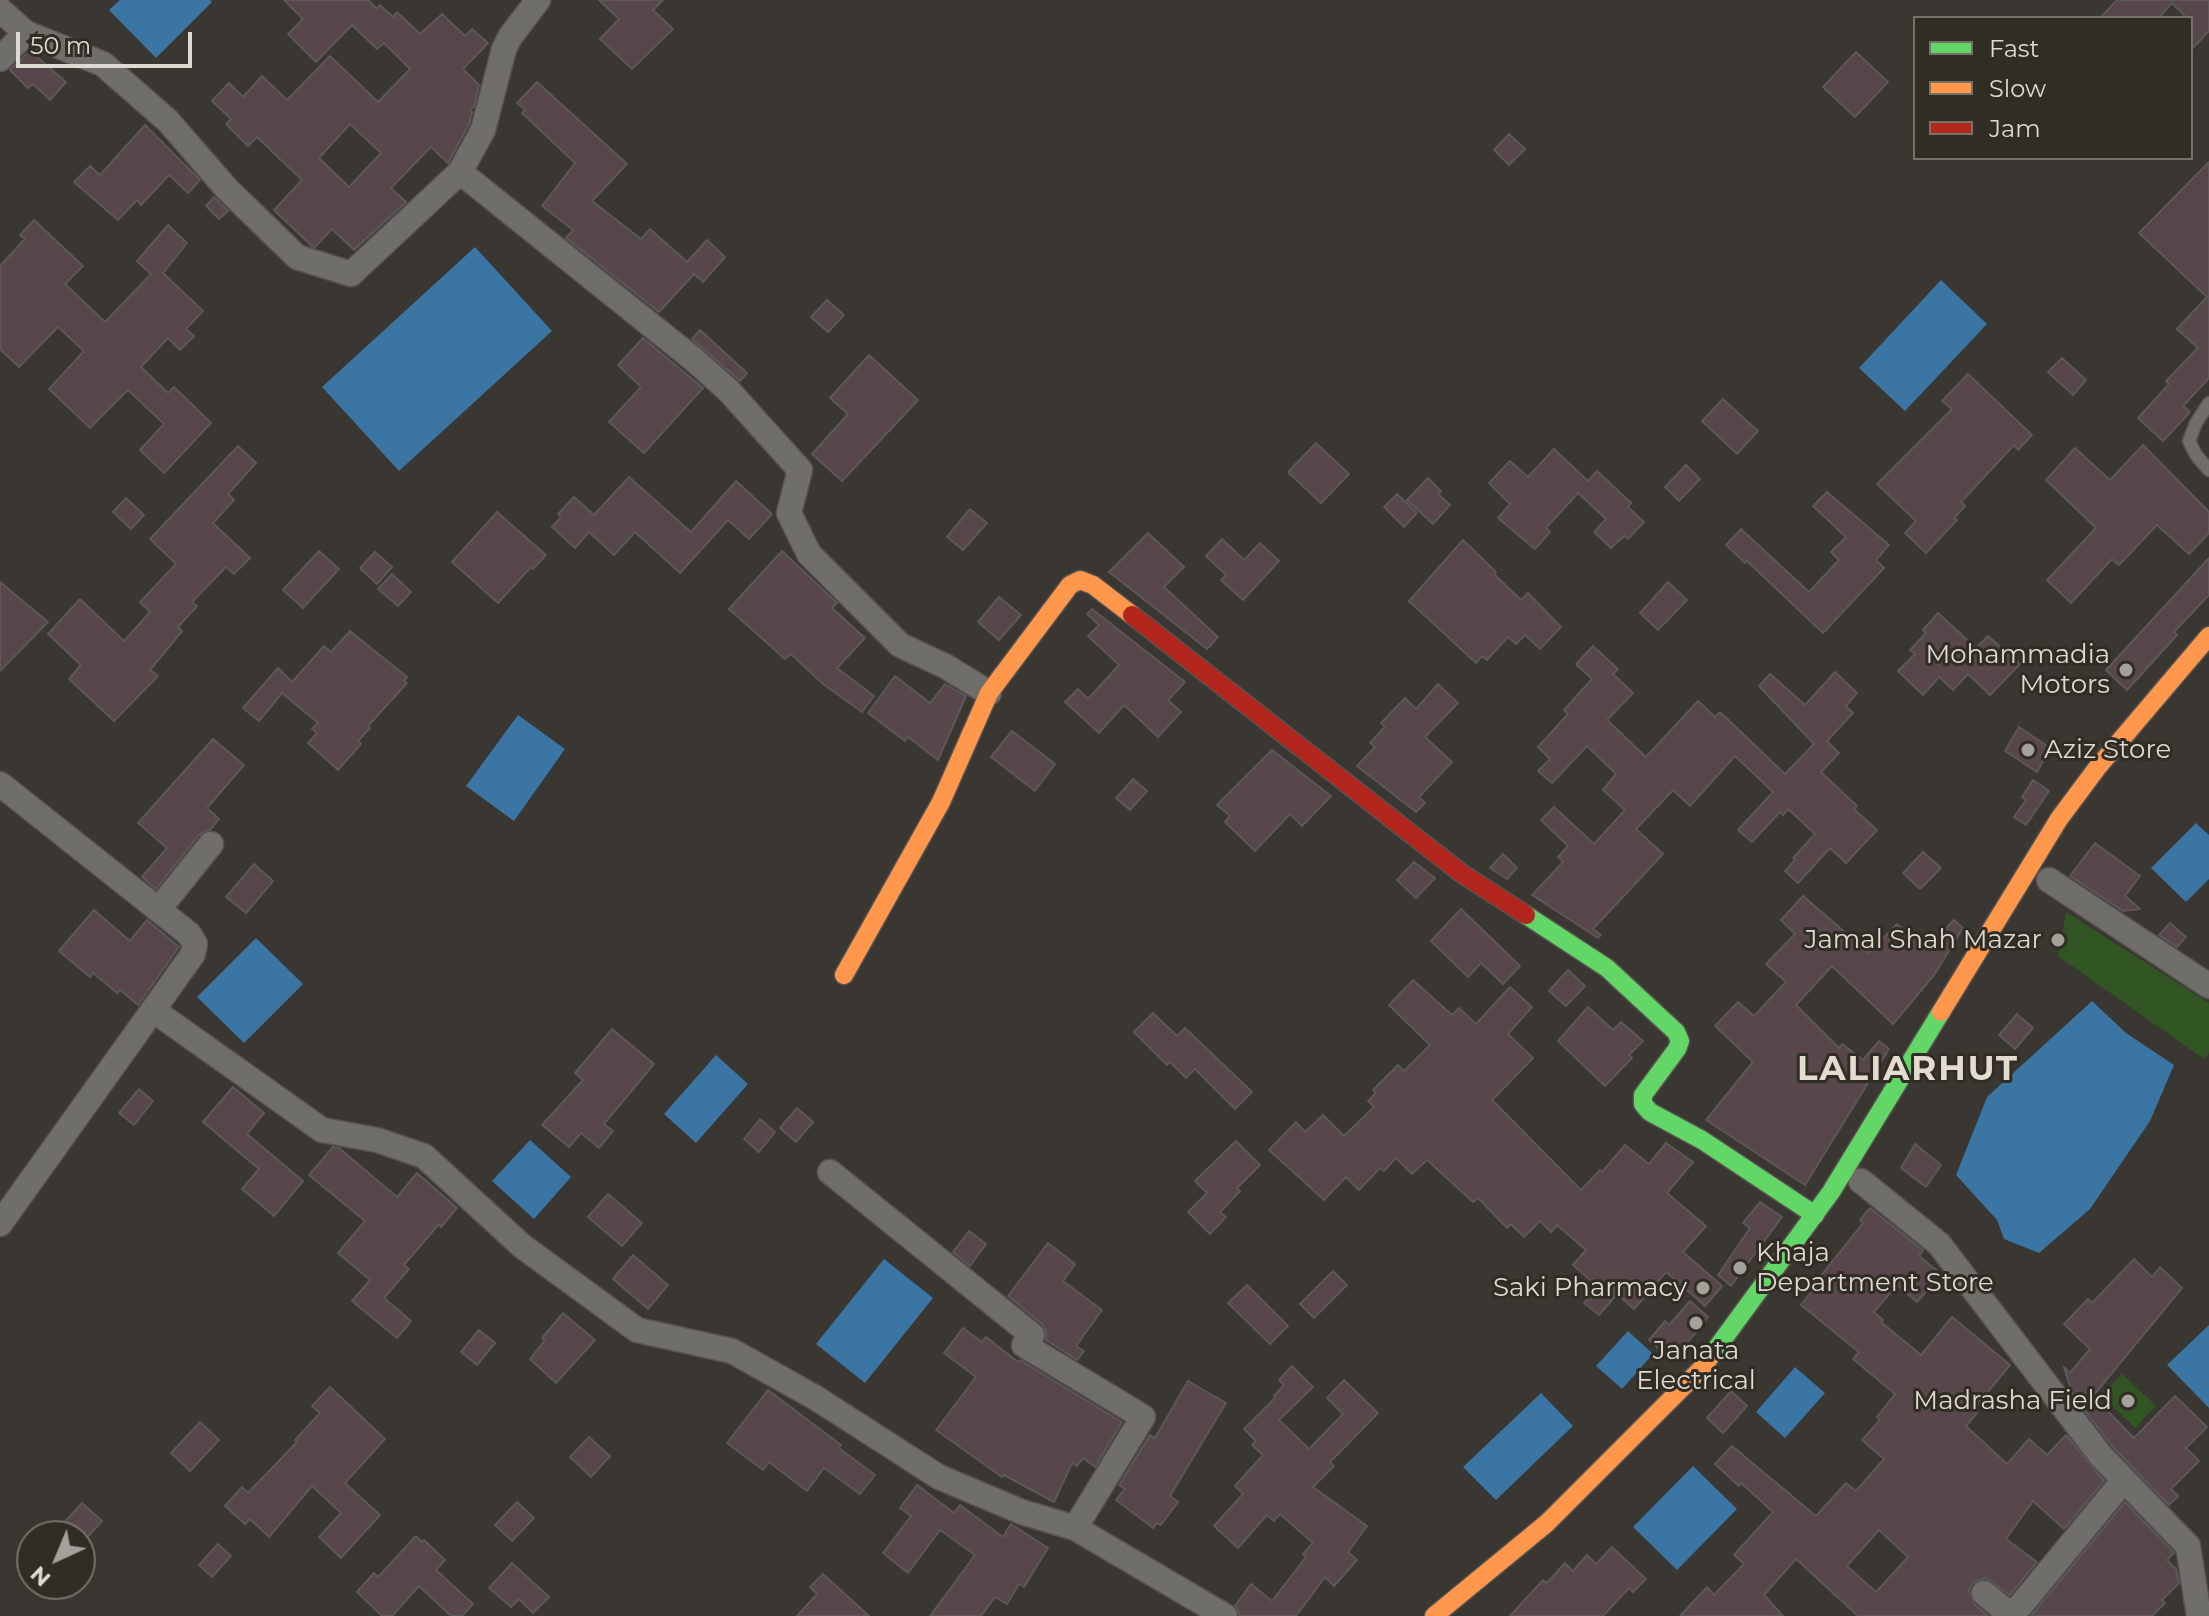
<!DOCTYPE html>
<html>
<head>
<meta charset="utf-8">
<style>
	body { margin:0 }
	#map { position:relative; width:2209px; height:1616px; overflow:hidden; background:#3a3632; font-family:Montserrat,sans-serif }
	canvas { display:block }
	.legend { position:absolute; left:1913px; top:16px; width:280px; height:144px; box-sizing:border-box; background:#322d24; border:2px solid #76726a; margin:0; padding:10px 14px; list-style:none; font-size:24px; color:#ddd9d3 }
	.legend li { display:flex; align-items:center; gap:16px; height:40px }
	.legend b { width:40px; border:2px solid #76726a }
	.north { position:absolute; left:16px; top:1520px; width:80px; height:80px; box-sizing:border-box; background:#322d24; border:2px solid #76726a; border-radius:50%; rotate:224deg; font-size:22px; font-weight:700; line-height:32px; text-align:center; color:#ddd9d3 }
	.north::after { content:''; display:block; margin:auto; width:28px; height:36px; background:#a4a09b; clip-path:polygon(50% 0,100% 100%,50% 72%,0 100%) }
	.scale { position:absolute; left:16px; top:32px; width:176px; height:36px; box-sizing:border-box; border:4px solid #ddd9d3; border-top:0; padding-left:10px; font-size:24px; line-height:28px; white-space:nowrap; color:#ddd9d3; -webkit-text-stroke:6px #322d24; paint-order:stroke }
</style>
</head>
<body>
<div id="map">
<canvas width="2209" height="1616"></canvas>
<ul class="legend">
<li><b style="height:10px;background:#63d668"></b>Fast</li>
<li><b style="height:10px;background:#ff974d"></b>Slow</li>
<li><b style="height:10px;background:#b3261e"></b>Jam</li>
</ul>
<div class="north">N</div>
<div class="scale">50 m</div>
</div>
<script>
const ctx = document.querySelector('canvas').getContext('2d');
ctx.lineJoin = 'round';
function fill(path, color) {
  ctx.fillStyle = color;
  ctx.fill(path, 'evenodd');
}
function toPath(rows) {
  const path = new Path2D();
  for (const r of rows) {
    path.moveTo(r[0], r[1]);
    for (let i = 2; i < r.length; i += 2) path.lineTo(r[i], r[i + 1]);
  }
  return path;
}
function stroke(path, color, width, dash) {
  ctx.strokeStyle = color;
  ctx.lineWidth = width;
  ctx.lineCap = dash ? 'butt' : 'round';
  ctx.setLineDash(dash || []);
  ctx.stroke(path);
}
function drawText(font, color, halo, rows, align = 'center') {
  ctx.font = font + ' Montserrat,sans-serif';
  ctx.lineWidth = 6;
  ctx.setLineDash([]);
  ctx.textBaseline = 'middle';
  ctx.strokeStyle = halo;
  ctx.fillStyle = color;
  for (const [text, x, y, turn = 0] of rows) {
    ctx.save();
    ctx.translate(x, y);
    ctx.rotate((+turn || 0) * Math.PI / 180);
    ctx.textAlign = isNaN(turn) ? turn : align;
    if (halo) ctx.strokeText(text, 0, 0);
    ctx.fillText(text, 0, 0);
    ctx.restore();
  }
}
const green = toPath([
	[2066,912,2209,1003,2209,1053,2204,1059,2058,956],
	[2122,1374,2156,1406,2135,1428,2101,1395]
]);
const water = toPath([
	[120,0,210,0,212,2,156,58,109,10],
	[475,247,552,331,399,471,322,387],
	[1941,280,1987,324,1905,411,1859,368],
	[518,715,565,749,514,821,466,786],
	[2196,823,2209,835,2209,879,2186,902,2151,868],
	[256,938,303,984,244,1043,197,997],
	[2092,1001,2126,1033,2174,1065,2150,1121,2090,1209,2039,1253,2004,1239,1997,1220,1956,1175,1987,1097],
	[716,1055,748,1084,696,1143,664,1114],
	[530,1140,571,1177,534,1219,492,1181],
	[884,1259,933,1298,865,1383,816,1344],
	[2209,1325,2209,1408,2167,1365],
	[1628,1331,1653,1354,1622,1389,1596,1366],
	[1795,1367,1825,1393,1785,1438,1756,1412],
	[1541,1393,1573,1426,1496,1500,1463,1467],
	[1693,1466,1737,1509,1677,1570,1633,1527]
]);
const building = toPath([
	[284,0,368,0,377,9,380,5,393,17,397,12,420,34,442,14,465,36,472,29,488,43,463,69,479,85,474,107,470,110,472,112,469,124,448,163,431,147,391,188,406,202,354,250,332,229,315,247,312,246,274,210,302,180,257,137,248,146,226,124,231,119,212,101,229,83,243,97,262,76,287,100,330,56,378,102,410,69,384,43,377,49,352,25,316,62,288,34,303,19,284,0],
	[350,124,381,153,349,187,319,158,350,124],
	[599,0,663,0,653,10,673,29,632,69,600,39,619,19,599,0],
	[2117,0,2209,0,2209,31,2191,50,2191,18,2187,18,2172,3,2158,18,2100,18,2117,0],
	[30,51,66,82,50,100,33,84,28,88,10,70,30,51],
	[1856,52,1888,82,1855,117,1823,87,1856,52],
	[537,82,627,164,592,201,641,239,650,229,687,262,707,240,725,257,703,282,694,274,659,312,566,238,573,230,542,206,575,163,522,113,525,110,517,103,537,82],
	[145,125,200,180,188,193,169,175,141,205,137,200,118,220,74,182,90,166,100,175,145,125],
	[1509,134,1525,149,1509,165,1494,150,1509,134],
	[2209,162,2209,378,2183,406,2190,412,2163,441,2138,418,2169,384,2166,381,2198,348,2177,329,2207,297,2139,233,2209,162],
	[214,197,228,211,219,219,206,206,214,197],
	[34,220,83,266,65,284,105,322,151,274,137,261,168,225,187,243,163,273,203,311,186,329,194,336,180,350,168,338,141,367,168,393,174,387,211,423,164,473,140,450,164,424,128,390,90,428,49,389,84,351,58,327,19,367,0,349,0,266,25,239,20,235,34,220],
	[827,300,844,315,828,332,811,317,827,300],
	[700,330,747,373,740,381,692,339,700,330],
	[643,338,703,388,644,453,609,422,641,387,618,365,643,338],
	[869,355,918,400,842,481,812,454,848,414,830,398,869,355],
	[2062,358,2086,380,2073,395,2048,372,2062,358],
	[1968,374,2032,435,2018,450,2014,445,1961,502,1965,506,1954,518,1957,520,1926,553,1905,533,1916,521,1877,484,1952,409,1942,401,1968,374],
	[1723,399,1758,431,1737,454,1702,421,1723,399],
	[1316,443,1349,474,1321,503,1288,472,1316,443],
	[2143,445,2209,512,2209,533,2189,554,2157,525,2119,565,2112,559,2071,603,2047,580,2096,528,2046,480,2075,448,2110,480,2143,445],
	[238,446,256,463,228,494,234,500,213,523,250,558,234,574,226,567,192,602,197,606,178,627,182,631,150,670,158,676,114,721,69,679,81,665,48,634,80,599,124,641,150,612,140,602,176,564,150,539,238,446],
	[1554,449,1588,481,1597,471,1631,503,1628,507,1644,522,1628,539,1624,536,1611,548,1594,532,1606,519,1578,493,1546,528,1550,532,1535,549,1498,518,1510,504,1489,483,1510,461,1528,477,1554,449],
	[1686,465,1700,479,1679,501,1665,487,1686,465],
	[629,477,691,532,736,481,772,514,749,539,728,520,680,573,635,532,614,555,589,532,575,548,552,527,561,517,558,514,574,497,594,515,629,477],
	[1428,478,1441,491,1438,494,1450,505,1433,524,1407,500,1428,478],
	[1827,492,1889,545,1876,560,1884,568,1823,633,1747,561,1745,563,1726,545,1741,529,1809,592,1839,560,1831,552,1846,537,1813,506,1827,492],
	[1397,494,1417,513,1404,527,1384,507,1397,494],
	[126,498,144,515,131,529,113,512,126,498],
	[970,509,987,523,963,550,947,537,970,509],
	[497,512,546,555,533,569,531,567,498,603,452,562,497,512],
	[1148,533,1184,567,1164,587,1218,637,1207,649,1109,572,1148,533],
	[1222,539,1244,560,1260,543,1279,561,1243,600,1221,580,1226,575,1206,556,1222,539],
	[1463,540,1496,572,1494,574,1521,600,1528,593,1561,627,1540,649,1525,635,1516,644,1508,637,1487,660,1482,656,1476,663,1409,601,1463,540],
	[319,551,339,569,303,608,283,590,319,551],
	[782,551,837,603,832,608,865,638,837,668,874,696,862,712,823,684,791,654,785,659,729,609,782,551],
	[375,552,392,567,377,584,360,568,375,552],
	[2209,558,2209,595,2174,632,2177,635,2127,690,2106,670,2209,558],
	[392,574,411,592,398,606,378,589,392,574],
	[0,582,48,622,0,671,0,582],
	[1668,582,1687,600,1658,630,1640,613,1668,582],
	[999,597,1021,615,999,640,978,622,999,597],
	[1092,609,1185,682,1168,700,1181,712,1158,737,1124,705,1099,733,1065,702,1078,689,1088,699,1119,665,1088,636,1099,625,1087,614,1092,609],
	[1938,613,1976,648,1988,636,2020,664,1990,695,1968,674,1953,690,1939,677,1923,695,1898,671,1915,654,1910,650,1926,633,1923,630,1938,613],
	[350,631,407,677,404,681,407,683,368,726,370,728,358,741,361,744,338,770,308,743,317,733,312,729,318,723,282,693,259,721,243,708,278,668,292,682,324,646,331,652,350,631],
	[1593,646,1618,669,1613,674,1633,693,1607,720,1646,757,1698,701,1715,717,1720,712,1785,774,1814,744,1759,686,1770,674,1805,705,1835,672,1857,693,1846,706,1853,713,1827,741,1839,753,1821,772,1857,806,1854,809,1877,830,1846,863,1830,848,1798,883,1785,871,1795,860,1793,858,1815,834,1788,809,1783,815,1780,812,1752,842,1738,830,1773,792,1735,756,1690,806,1673,790,1636,829,1663,854,1593,929,1601,935,1598,938,1532,895,1563,862,1558,857,1568,846,1541,820,1554,807,1594,844,1625,810,1603,790,1616,774,1587,746,1552,783,1538,771,1550,759,1538,747,1568,714,1564,710,1592,679,1576,664,1593,646],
	[895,676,930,703,945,684,966,696,938,760,908,737,905,741,868,713,895,676],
	[1438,684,1458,703,1425,737,1452,762,1419,797,1425,803,1416,812,1357,766,1375,747,1370,743,1385,727,1381,723,1405,698,1416,709,1438,684],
	[2019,727,2050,748,2037,772,2005,751,2019,727],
	[1012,731,1055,764,1035,791,991,757,1012,731],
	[213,739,244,765,207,808,219,819,211,829,199,835,156,889,142,877,167,848,138,823,213,739],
	[1272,750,1331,796,1302,826,1290,814,1255,851,1225,822,1230,816,1217,805,1272,750],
	[1133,779,1147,791,1130,810,1116,798,1133,779],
	[2033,780,2049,791,2026,825,2014,817,2026,800,2022,797,2033,780],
	[2095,843,2140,876,2125,896,2140,909,2123,911,2070,876,2095,843],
	[1923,852,1941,868,1920,889,1903,873,1923,852],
	[1503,854,1517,868,1507,879,1490,868,1503,854],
	[1414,862,1435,878,1416,898,1397,880,1414,862],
	[254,864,273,881,246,913,226,897,254,864],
	[1803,896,1869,953,1897,924,1927,949,1954,920,1963,928,1934,975,1893,1024,1832,966,1796,1005,1839,1048,1842,1044,1863,1060,1879,1041,1889,1049,1805,1185,1706,1120,1753,1062,1715,1026,1738,1002,1754,1016,1786,982,1766,964,1795,934,1781,920,1803,896],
	[1461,909,1520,966,1503,984,1481,963,1468,977,1431,941,1461,909],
	[94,910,130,941,147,920,179,947,138,1005,120,990,117,993,93,973,90,977,59,951,94,910],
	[2170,923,2186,937,2177,947,2159,935,2170,923],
	[1568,970,1585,986,1566,1006,1549,991,1568,970],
	[1413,980,1452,1015,1459,1008,1476,1024,1510,987,1532,1007,1508,1034,1533,1058,1492,1100,1581,1190,1600,1170,1602,1172,1625,1145,1649,1164,1666,1143,1693,1162,1667,1193,1706,1226,1683,1252,1722,1286,1705,1306,1666,1272,1634,1309,1617,1294,1599,1315,1584,1303,1598,1287,1573,1265,1586,1250,1557,1225,1551,1232,1540,1221,1524,1237,1511,1224,1507,1228,1478,1198,1473,1202,1427,1160,1412,1174,1396,1158,1384,1171,1380,1168,1359,1190,1346,1177,1324,1200,1269,1150,1296,1122,1305,1132,1323,1115,1344,1136,1374,1107,1368,1101,1376,1093,1373,1090,1398,1065,1404,1071,1430,1045,1389,1005,1413,980],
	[1588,1007,1613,1030,1621,1022,1643,1041,1629,1055,1632,1058,1605,1086,1558,1041,1588,1007],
	[1153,1013,1177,1036,1185,1028,1252,1092,1235,1109,1195,1069,1186,1078,1170,1062,1167,1065,1134,1032,1153,1013],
	[2017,1014,2033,1028,2015,1049,1999,1035,2017,1014],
	[612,1029,654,1064,604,1124,613,1131,599,1148,581,1133,569,1147,542,1125,583,1080,575,1073,612,1029],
	[233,1087,264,1113,247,1134,303,1181,274,1216,242,1189,259,1169,203,1122,233,1087],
	[139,1089,153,1101,134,1125,119,1113,139,1089],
	[797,1108,813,1122,796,1142,780,1128,797,1108],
	[760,1119,775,1132,759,1152,744,1139,760,1119],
	[1236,1141,1260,1165,1237,1188,1240,1191,1220,1212,1226,1217,1210,1234,1188,1212,1207,1193,1195,1181,1236,1141],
	[1915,1144,1941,1165,1926,1187,1901,1168,1915,1144],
	[333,1147,339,1148,397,1197,417,1173,457,1208,441,1227,439,1224,404,1265,409,1269,384,1298,411,1321,397,1338,352,1301,370,1280,338,1253,365,1221,309,1175,333,1147],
	[608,1194,642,1223,622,1246,588,1217,608,1194],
	[1760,1202,1782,1217,1731,1286,1718,1275,1750,1228,1743,1223,1760,1202],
	[1870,1208,1923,1250,1919,1256,1941,1274,1917,1302,1897,1285,1874,1312,1883,1320,1881,1322,1921,1355,1952,1317,2010,1365,1973,1410,1977,1413,1966,1426,2007,1464,2029,1439,2047,1455,2066,1435,2104,1481,2064,1529,2033,1501,2006,1539,2037,1562,2010,1595,1986,1578,1973,1583,1969,1590,1974,1604,1988,1616,1858,1616,1796,1559,1764,1595,1783,1616,1680,1616,1707,1587,1714,1595,1744,1564,1734,1555,1773,1512,1741,1483,1739,1486,1715,1464,1732,1446,1816,1516,1846,1483,1856,1491,1884,1459,1862,1440,1880,1420,1877,1417,1895,1394,1853,1359,1859,1352,1801,1305,1817,1285,1815,1283,1863,1223,1860,1220,1870,1208],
	[1879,1530,1908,1557,1876,1592,1847,1566,1879,1530],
	[969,1231,986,1244,970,1266,953,1252,969,1231],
	[1048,1243,1075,1264,1063,1281,1102,1310,1076,1346,1084,1351,1077,1360,1046,1340,1046,1330,1042,1324,1008,1296,1048,1243],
	[633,1255,668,1285,648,1309,613,1279,633,1255],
	[2134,1259,2152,1277,2160,1267,2182,1288,2093,1396,2134,1438,2175,1396,2207,1427,2186,1448,2199,1461,2171,1489,2178,1496,2169,1505,2112,1446,2072,1394,2064,1367,2070,1373,2090,1349,2064,1324,2088,1299,2092,1303,2134,1259],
	[1333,1271,1347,1285,1314,1318,1300,1304,1333,1271],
	[1247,1285,1288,1326,1270,1344,1228,1303,1247,1285],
	[1690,1301,1708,1317,1673,1361,1649,1340,1665,1321,1669,1325,1690,1301],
	[563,1313,595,1340,556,1383,530,1359,545,1340,542,1338,563,1313],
	[963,1328,982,1342,986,1337,1018,1362,1020,1360,1122,1422,1095,1467,1083,1458,1077,1466,1072,1463,1054,1502,1004,1475,1002,1477,936,1430,976,1377,944,1353,963,1328],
	[479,1330,495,1343,477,1365,461,1352,479,1330],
	[1292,1366,1313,1387,1279,1420,1309,1449,1343,1414,1327,1398,1344,1380,1378,1413,1330,1462,1334,1466,1313,1487,1367,1526,1348,1552,1357,1560,1334,1586,1325,1577,1296,1616,1240,1616,1235,1606,1251,1584,1272,1601,1306,1557,1303,1554,1313,1543,1280,1514,1274,1521,1267,1515,1238,1548,1214,1526,1243,1494,1235,1486,1263,1455,1252,1445,1256,1441,1244,1429,1275,1398,1274,1396,1284,1385,1279,1380,1292,1366],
	[1188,1381,1226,1403,1170,1496,1178,1502,1161,1525,1157,1523,1153,1528,1116,1500,1125,1489,1119,1485,1150,1435,1155,1438,1188,1381],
	[330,1387,385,1439,345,1483,380,1515,341,1558,319,1537,341,1513,312,1486,269,1537,250,1519,245,1524,225,1506,242,1487,248,1493,297,1442,295,1440,320,1413,312,1406,330,1387],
	[768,1390,841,1445,839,1448,875,1475,860,1494,824,1468,807,1491,769,1462,763,1470,727,1443,768,1390],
	[1731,1391,1747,1406,1723,1433,1707,1418,1731,1391],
	[200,1422,219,1440,190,1471,171,1453,200,1422],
	[589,1437,610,1456,591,1477,570,1457,589,1437],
	[917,1485,954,1513,960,1505,1003,1537,1011,1524,1048,1548,1024,1587,1019,1584,1007,1604,995,1597,981,1616,930,1616,975,1555,940,1530,908,1573,883,1553,911,1516,900,1508,917,1485],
	[517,1502,534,1518,512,1541,495,1525,517,1502],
	[2125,1502,2174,1553,2167,1560,2176,1569,2179,1583,2162,1600,2165,1603,2152,1616,2031,1616,2125,1502],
	[82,1503,102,1521,81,1544,80,1536,72,1536,61,1526,82,1503],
	[416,1536,422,1542,424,1540,445,1560,436,1570,473,1604,462,1616,451,1616,419,1586,392,1616,382,1616,357,1592,374,1573,378,1577,416,1536],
	[218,1544,231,1556,212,1577,199,1565,218,1544],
	[1612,1547,1646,1579,1633,1592,1629,1588,1603,1616,1510,1616,1543,1580,1547,1583,1565,1563,1573,1571,1587,1555,1596,1564,1612,1547],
	[512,1563,549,1597,533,1613,519,1599,511,1607,489,1588,512,1563],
	[823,1574,869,1616,797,1616,817,1594,810,1587,823,1574]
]);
const lane = toPath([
	[2209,403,2196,423,2189,441,2196,455,2209,470]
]);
const street = toPath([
	[0,10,26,33,103,64,168,121,227,189,297,257,351,274,460,172,483,130,504,49,510,37,538,0],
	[0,59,26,33],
	[460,172,692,358,728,390,800,470,789,513,809,554,900,645,945,666,989,693],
	[0,784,189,934,195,944,193,954,0,1224],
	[2049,880,2209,986],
	[158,910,211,844],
	[153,1010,322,1130,377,1140,424,1156,522,1246,637,1330,732,1351,816,1398,939,1477,1022,1512,1075,1528,1225,1616],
	[830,1172,1032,1335,1024,1345,1143,1417,1075,1528],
	[1861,1181,1939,1244,2101,1456,2188,1546,2199,1616],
	[1984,1593,2012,1616],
	[2012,1616,2124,1480]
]);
const fast = toPath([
	[1526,915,1607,968,1676,1032,1680,1041,1677,1049,1643,1095,1643,1104,1650,1112,1702,1140,1815,1215],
	[1713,1353,1831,1192,1941,1012]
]);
const slow = toPath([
	[844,975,941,802,989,693,1070,585,1080,580,1093,585,1132,615],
	[1941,1012,2059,819,2097,768,2209,636],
	[1434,1616,1547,1523,1702,1368,1713,1353]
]);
const jam = toPath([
	[1132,615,1461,873,1526,915]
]);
const markers = [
	[2126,670,8,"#a4a09b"],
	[2028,750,8,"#a4a09b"],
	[2058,940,8,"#a4a09b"],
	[1740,1268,8,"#a4a09b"],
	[1703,1288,8,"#a4a09b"],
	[1696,1323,8,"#a4a09b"],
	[2128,1401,8,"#a4a09b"]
];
const poiNames = [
	["Mohammadia",2110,655],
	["Motors",2110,685],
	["Aziz Store",2044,750,"left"],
	["Jamal Shah Mazar",2042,940],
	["Khaja",1756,1253,"left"],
	["Department Store",1756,1283,"left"],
	["Saki Pharmacy",1687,1288],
	["Janata",1696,1351,"center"],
	["Electrical",1696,1381,"center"],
	["Madrasha Field",2112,1401]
];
const districtNames = [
	["LALIARHUT",1908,1070]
];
fill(green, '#315624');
fill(water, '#3b75a3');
fill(building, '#57474a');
stroke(building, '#5c5857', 2);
stroke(lane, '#56524f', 15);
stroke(street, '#56524f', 27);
stroke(fast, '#56524f', 21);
stroke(slow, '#56524f', 21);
stroke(jam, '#56524f', 21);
stroke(lane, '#706e6a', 12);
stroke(street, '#706e6a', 24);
stroke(fast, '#63d668', 18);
stroke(slow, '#ff974d', 18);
stroke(jam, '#b3261e', 18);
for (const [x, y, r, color] of markers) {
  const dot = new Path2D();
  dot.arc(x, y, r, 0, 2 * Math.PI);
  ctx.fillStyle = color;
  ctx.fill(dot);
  stroke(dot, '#322d24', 3);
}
drawText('26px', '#ddd9d3', '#322d24', poiNames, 'right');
ctx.letterSpacing = '2px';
drawText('bold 34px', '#e4dcd1', '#322d24', districtNames);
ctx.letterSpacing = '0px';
</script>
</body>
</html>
